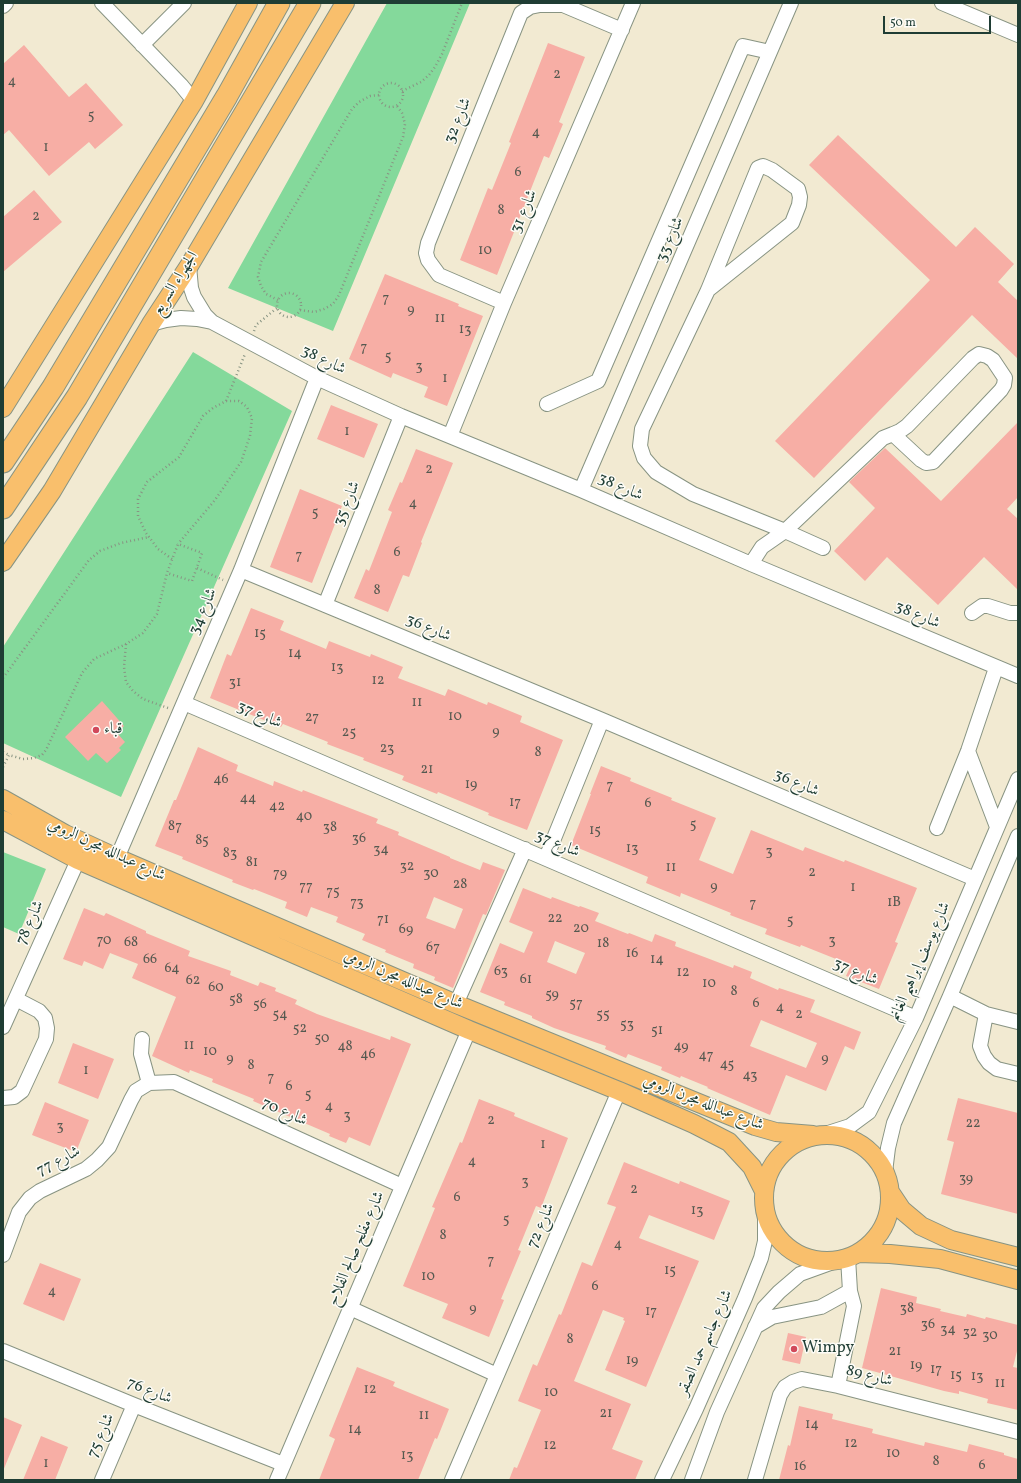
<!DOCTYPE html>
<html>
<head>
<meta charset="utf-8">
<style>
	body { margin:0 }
	#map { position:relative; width:1021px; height:1483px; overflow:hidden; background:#f2ead2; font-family:Vollkorn,serif }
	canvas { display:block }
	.frame { position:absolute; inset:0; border:4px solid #1f3d34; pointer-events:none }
	.scale { position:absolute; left:883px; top:16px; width:108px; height:18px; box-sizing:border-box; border:2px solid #1f3d34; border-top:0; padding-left:5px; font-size:12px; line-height:14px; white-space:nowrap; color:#1f3d34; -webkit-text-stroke:3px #fdfcf7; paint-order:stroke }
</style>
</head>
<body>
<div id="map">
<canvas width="1021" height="1483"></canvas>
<div class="frame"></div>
<div class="scale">50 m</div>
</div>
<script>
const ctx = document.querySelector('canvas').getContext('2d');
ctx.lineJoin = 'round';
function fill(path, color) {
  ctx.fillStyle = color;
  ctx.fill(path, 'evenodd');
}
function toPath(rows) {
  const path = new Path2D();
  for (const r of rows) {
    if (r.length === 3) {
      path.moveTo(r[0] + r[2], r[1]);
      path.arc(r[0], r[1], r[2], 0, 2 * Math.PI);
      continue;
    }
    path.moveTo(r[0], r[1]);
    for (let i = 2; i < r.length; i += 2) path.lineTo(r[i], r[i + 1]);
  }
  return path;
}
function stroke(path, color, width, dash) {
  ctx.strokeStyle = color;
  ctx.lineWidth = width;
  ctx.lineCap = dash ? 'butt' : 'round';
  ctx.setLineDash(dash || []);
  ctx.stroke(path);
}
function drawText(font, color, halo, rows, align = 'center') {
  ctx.font = font + ' Vollkorn,Amiri,serif';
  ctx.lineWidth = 3;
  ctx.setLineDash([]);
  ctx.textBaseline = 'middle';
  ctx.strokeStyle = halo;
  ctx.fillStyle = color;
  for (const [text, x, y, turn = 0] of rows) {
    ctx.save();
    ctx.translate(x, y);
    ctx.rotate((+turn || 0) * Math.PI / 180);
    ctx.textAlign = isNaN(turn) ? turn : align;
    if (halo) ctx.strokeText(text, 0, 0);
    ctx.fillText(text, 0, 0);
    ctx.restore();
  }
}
const green = toPath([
	[387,3,470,3,333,331,228,288],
	[193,352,292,411,121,797,3,743,3,647],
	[3,852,46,869,19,934,3,927]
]);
const building = toPath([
	[548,43,585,57,559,122,563,124,549,158,544,156,497,275,460,260,488,188,492,190,511,143,509,142],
	[24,45,69,97,86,83,123,125,95,149,89,142,49,176,9,130,3,135,3,64],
	[838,135,956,247,975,227,1014,264,998,282,1018,301,1018,359,972,315,814,478,775,441,930,280,809,165],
	[34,190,62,222,3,272,3,217],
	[385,274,459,304,458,306,483,316,447,406,424,397,428,387,393,373,391,378,349,359],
	[331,405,378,424,364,458,317,439],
	[1018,422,1018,497,1007,509,1018,519,1018,590,984,557,938,605,887,557,865,581,834,551,875,508,849,482,885,448,941,501],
	[416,449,453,463,421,542,422,543,409,577,403,575,388,612,354,598,366,569,369,571,392,512,388,510,400,482,402,483],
	[300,489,342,506,312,583,270,567],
	[251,608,284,621,280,630,326,649,329,641,370,657,371,654,403,667,398,678,445,696,448,689,487,705,488,702,522,716,520,722,563,740,527,830,488,815,489,813,438,792,437,794,402,780,404,776,363,760,364,758,327,744,328,742,283,724,281,727,210,698,227,654,231,656],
	[102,701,124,726,117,733,125,742,119,748,121,750,107,763,96,753,88,761,65,737],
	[198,747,238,765,236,771,273,786,274,781,302,792,303,790,378,819,376,823,399,832,398,835,450,857,450,858,480,870,483,862,505,870,486,915,483,914,453,988,434,980,435,977,413,968,414,964,385,952,386,950,362,940,365,934,336,922,338,917,311,907,307,917,285,908,287,902,254,889,253,890,232,882,233,880,182,859,183,857,155,846,174,800,176,800],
	[434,897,463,909,455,929,426,918],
	[601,766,631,778,630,781,672,798,671,800,716,818,699,860,733,874,751,830,803,851,805,847,844,862,845,860,917,888,895,942,898,943,879,989,846,976,851,965,801,945,800,947,765,934,767,929,730,915,731,913,681,893,680,897,646,883,648,877,571,845,591,794,590,794],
	[523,888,551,899,552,897,579,907,580,906,599,913,595,921,628,934,629,933,652,942,655,934,676,942,675,946,707,958,733,968,734,965,752,972,750,978,778,990,779,988,815,1000,810,1012,861,1032,854,1050,845,1046,826,1091,786,1075,770,1115,707,1088,708,1087,681,1076,680,1078,661,1070,662,1067,628,1054,626,1058,605,1049,606,1046,554,1028,532,1018,532,1016,504,1005,505,1002,480,992,500,943,524,953,533,932,509,922],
	[555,941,585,953,576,974,547,962],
	[761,1020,817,1043,806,1068,750,1046],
	[84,908,104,916,106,913,146,931,146,933,190,951,188,956,231,971,230,975,258,986,260,982,276,988,275,991,297,1000,295,1004,317,1014,390,1040,391,1036,411,1044,370,1146,349,1137,346,1143,329,1136,330,1134,253,1101,254,1099,212,1082,213,1079,190,1070,189,1073,152,1056,176,997,132,978,138,964,110,953,103,969,84,961,82,966,63,959],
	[73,1043,114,1059,98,1099,58,1083],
	[958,1098,1018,1113,1018,1214,941,1194,954,1142,947,1140],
	[479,1099,515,1113,514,1116,568,1138,541,1208,536,1206,518,1250,521,1251,501,1299,504,1300,489,1337,442,1318,448,1304,403,1286,435,1208,432,1207,460,1142,462,1143],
	[45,1102,89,1120,76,1152,32,1135],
	[624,1162,679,1184,680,1181,730,1201,714,1240,649,1215,639,1238,699,1261,646,1387,605,1370,625,1321,623,1320,624,1318,603,1310,574,1381,631,1404,612,1449,643,1461,635,1480,509,1480,514,1467,517,1468,541,1410,518,1401,533,1364,537,1366,559,1314,561,1315,582,1262,592,1266,616,1207,607,1204],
	[40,1263,81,1279,64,1321,23,1304],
	[881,1288,917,1297,916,1303,941,1309,940,1311,966,1317,967,1314,985,1319,986,1317,1018,1325,1018,1347,1013,1367,1018,1368,1018,1410,987,1403,988,1399,959,1391,959,1394,944,1391,862,1368],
	[788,1333,806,1337,800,1364,782,1360],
	[357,1367,395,1382,393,1386,449,1409,437,1439,435,1438,418,1480,319,1480,335,1439,329,1436],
	[799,1406,833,1414,832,1419,873,1429,872,1433,924,1446,925,1442,967,1452,969,1444,1004,1453,1004,1455,1018,1459,1018,1480,779,1480,788,1445,790,1446],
	[3,1417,22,1425,3,1471],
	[41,1436,68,1447,55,1480,23,1480]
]);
const path = toPath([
	[391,95,12],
	[402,91,421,82,429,75,435,67,442,54,462,3],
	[289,305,12],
	[278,300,266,294,261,286,258,277,261,262,352,109,359,102,370,96,379,95],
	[300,310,314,312,324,309,333,304,339,295,403,137,405,124,402,113,397,106],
	[254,331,256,325,277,308],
	[226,401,245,354],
	[172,559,158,549,146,533,138,516,138,499,147,482,179,457,203,416,213,408,226,401,239,401,247,407,252,418,250,436,241,462,215,500,178,544],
	[197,568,223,580],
	[126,644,124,667,126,682,133,691,143,699,168,708],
	[3,678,89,560,100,551,121,543,149,537],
	[3,752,9,755],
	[3,767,9,755,23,759,34,758,42,755,46,750,82,673,94,659,126,644,143,633,157,614,167,573,178,544,202,553,192,581,167,573]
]);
const minor = toPath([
	[102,3,181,85,194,101],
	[942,3,1018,35],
	[3,6,6,3],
	[142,45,184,3],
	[189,266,191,288,194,297,205,315,212,322,317,378,401,416,581,490,751,564,1018,676],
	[708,290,792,223,799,205,800,197,798,189,772,170,763,166,758,168,708,290,642,429,640,446,644,458,656,472,693,494,785,531,823,548],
	[504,303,439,275,428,260,426,253,428,243,521,13,530,7,540,5,563,5,622,30],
	[151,324,166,320,181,318,197,319,212,322],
	[547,404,598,381,743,46,770,52],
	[450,436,504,303,633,3],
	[581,490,791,3],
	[751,564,762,547,785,531,883,438,893,434,900,431,907,426,973,358,979,354,987,356,993,360,1005,378,1004,385,1001,390,933,462,926,463,921,460,893,434],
	[241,570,602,720,975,879],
	[325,605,401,416],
	[972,613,982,606,988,606,1010,613,1018,613],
	[184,703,916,1018],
	[968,751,997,827],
	[937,828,968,751,996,668],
	[117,858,241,570,317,378],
	[546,858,602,720],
	[950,996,986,1014,1018,1022],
	[456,1004,525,849],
	[986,1014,980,1046,984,1056,989,1063,997,1069,1018,1074],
	[3,1027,78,860],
	[142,1039,141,1054,149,1083],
	[3,1098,14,1097,22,1091,46,1039,47,1028,45,1018,39,1011,16,999],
	[825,1134,850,1126,869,1112,916,1018,1018,779],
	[885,1172,888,1148,894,1123,950,996,1018,836],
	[3,1255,19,1212,30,1198,40,1191,86,1169,97,1160,109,1147,131,1100,136,1091,149,1083,174,1082,402,1186],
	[350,1308,497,1375],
	[755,1327,772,1317,821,1307,850,1291],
	[3,1351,134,1405,283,1464],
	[838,1386,854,1306,850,1291,848,1258],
	[102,1480,134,1405],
	[277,1480,469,1030],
	[452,1480,619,1091],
	[662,1480,696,1409,745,1298,761,1258,765,1241,765,1216],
	[692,1480,717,1412,764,1308,779,1292,800,1274,836,1261],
	[755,1480,780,1395,785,1387,793,1382,802,1379,838,1386,1018,1432]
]);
const major = toPath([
	[3,408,194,101,248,3],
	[3,562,52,491,151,324,189,266,345,3],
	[3,799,65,834,117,858,456,1004,755,1126,776,1132,813,1135],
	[3,820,78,860,469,1030,619,1091,694,1124,729,1142,752,1167,763,1189],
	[827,1198,63],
	[890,1192,902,1210,921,1226,951,1240,1018,1257],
	[858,1253,890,1254,940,1259,1018,1280]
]);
const highway = toPath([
	[3,462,53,387,227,96,279,3],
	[3,508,77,397,310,3]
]);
const markers = [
	[96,730,4,"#d1495b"],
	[794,1349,4,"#d1495b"]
];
const numberNames = [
	["2",557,75],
	["4",12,82],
	["5",91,116],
	["4",536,133],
	["1",46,148],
	["6",518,173],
	["8",501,211],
	["2",36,217],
	["10",485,251],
	["7",386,299],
	["9",411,310],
	["11",440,319],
	["13",465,330],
	["7",364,348],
	["5",388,357],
	["3",419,367],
	["1",445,379],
	["1",347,432],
	["2",429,470],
	["4",413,504],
	["5",315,513],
	["6",397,553],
	["7",299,556],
	["8",377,591],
	["15",260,634],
	["14",295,654],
	["13",337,668],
	["12",378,681],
	["31",235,683],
	["11",417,703],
	["10",455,717],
	["27",312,718],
	["9",496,732],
	["25",349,733],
	["23",387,749],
	["8",538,753],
	["21",427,770],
	["46",221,780],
	["19",471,785],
	["7",610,786],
	["44",248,799],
	["17",515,803],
	["6",648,804],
	["42",277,807],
	["40",304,817],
	["5",693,825],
	["87",175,827],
	["38",330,828],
	["15",595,831],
	["36",359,839],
	["85",202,841],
	["13",632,849],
	["34",381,850],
	["3",769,852],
	["83",230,854],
	["81",252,863],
	["32",407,867],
	["11",671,868],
	["2",812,873],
	["79",280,874],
	["30",431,874],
	["28",460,885],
	["77",306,887],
	["9",714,887],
	["1",853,888],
	["75",333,892],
	["73",357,903],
	["1B",894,903],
	["7",753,904],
	["22",555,919],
	["71",383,920],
	["5",790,921],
	["20",581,929],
	["69",406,930],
	["70",104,941],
	["3",832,941],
	["68",131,943],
	["18",603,944],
	["67",433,948],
	["16",632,954],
	["66",150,960],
	["14",657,960],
	["64",172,969],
	["63",501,972],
	["12",683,973],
	["61",526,980],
	["62",193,981],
	["10",709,984],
	["60",216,988],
	["8",734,992],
	["59",552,995],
	["58",236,1000],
	["57",576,1004],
	["6",756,1004],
	["56",260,1005],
	["4",780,1008],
	["54",280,1015],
	["55",603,1015],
	["2",799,1015],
	["53",627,1025],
	["52",300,1029],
	["51",657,1031],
	["50",322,1039],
	["11",189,1046],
	["48",345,1047],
	["49",681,1047],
	["10",210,1052],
	["46",368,1055],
	["47",706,1056],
	["9",230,1059],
	["9",825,1059],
	["45",727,1065],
	["8",251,1066],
	["1",86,1071],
	["43",750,1076],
	["7",271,1078],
	["6",289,1087],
	["5",308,1095],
	["4",329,1107],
	["3",347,1116],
	["2",491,1121],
	["22",973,1124],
	["3",60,1127],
	["1",543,1145],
	["4",472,1162],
	["39",966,1179],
	["3",525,1182],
	["2",634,1190],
	["6",457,1198],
	["13",697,1211],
	["5",506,1220],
	["8",443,1236],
	["4",618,1245],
	["7",491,1261],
	["15",670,1271],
	["10",428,1277],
	["6",595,1287],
	["4",52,1292],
	["9",473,1309],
	["38",907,1309],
	["17",651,1312],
	["36",928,1325],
	["34",948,1330],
	["32",970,1333],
	["30",990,1336],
	["8",570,1340],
	["21",895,1352],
	["19",632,1361],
	["19",916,1366],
	["17",936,1370],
	["15",956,1376],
	["13",977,1377],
	["11",1000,1384],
	["12",370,1390],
	["10",551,1393],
	["21",606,1414],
	["11",424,1416],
	["14",812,1425],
	["14",355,1430],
	["12",851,1444],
	["12",550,1446],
	["10",893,1454],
	["13",407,1456],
	["8",936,1462],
	["1",46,1464],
	["6",982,1466],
	["16",800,1467]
];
const streetNames = [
	["شارع 32",459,121,-68],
	["شارع 31",525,212,-67],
	["شارع 33",671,240,-67],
	["الجهراء السريع",176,284,-58],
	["شارع 38",323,361,26],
	["شارع 38",620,488,24],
	["شارع 35",348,504,-68],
	["شارع 34",204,612,-67],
	["شارع 38",917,616,23],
	["شارع 36",428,629,23],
	["شارع 37",259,716,23],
	["شارع 36",796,784,23],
	["شارع 37",557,845,23],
	["شارع عبدالله مجرن الرومي",106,851,25],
	["شارع 78",31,923,-66],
	["شارع يوسف إبراهيم الغانم",921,962,-66],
	["شارع 37",855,973,23],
	["شارع عبدالله مجرن الرومي",403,981,23],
	["شارع عبدالله مجرن الرومي",703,1104,21],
	["شارع 70",284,1113,24],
	["شارع 77",59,1162,-28],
	["شارع 72",542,1226,-67],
	["شارع مفلح صالح الفلاح",357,1249,-67],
	["شارع جاسم حمد الصقر",706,1343,-66],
	["شارع 89",869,1377,14],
	["شارع 76",149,1392,22],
	["شارع 75",102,1436,-67]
];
const poiNames = [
	["قباء",104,730],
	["Wimpy",802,1349]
];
fill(green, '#84d99b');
fill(building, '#f7aea5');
stroke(minor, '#889483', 16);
stroke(major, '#889483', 20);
stroke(highway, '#889483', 23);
stroke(path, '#889483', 2.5, [1, 3]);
stroke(minor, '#fff', 14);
stroke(major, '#f9bf6c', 18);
stroke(highway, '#f9bf6c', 21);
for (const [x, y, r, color] of markers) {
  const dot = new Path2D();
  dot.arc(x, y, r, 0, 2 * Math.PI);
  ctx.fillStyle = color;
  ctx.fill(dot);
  stroke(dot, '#fdfcf7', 1.5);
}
drawText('14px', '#555950', null, numberNames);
drawText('16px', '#1f3d34', '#fdfcf7', streetNames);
drawText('16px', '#1f3d34', '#fdfcf7', poiNames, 'left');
</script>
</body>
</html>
